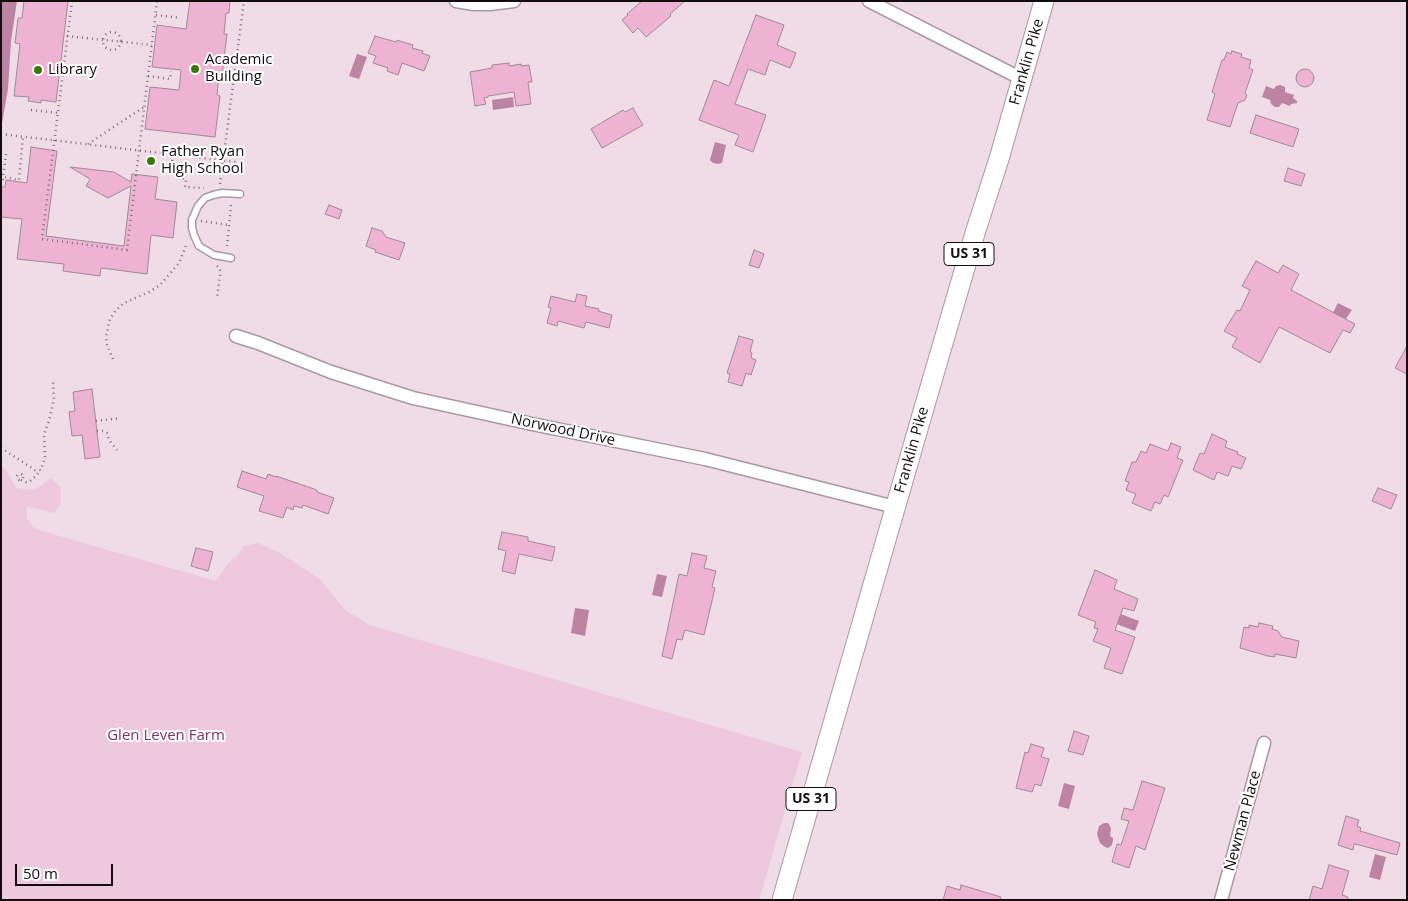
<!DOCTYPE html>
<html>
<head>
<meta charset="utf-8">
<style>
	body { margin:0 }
	#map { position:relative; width:1408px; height:901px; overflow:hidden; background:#efdce6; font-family:"Open Sans",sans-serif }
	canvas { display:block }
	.frame { position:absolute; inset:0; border:2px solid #120c0f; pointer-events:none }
	.scale { position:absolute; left:15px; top:864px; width:98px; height:22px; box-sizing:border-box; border:2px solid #120c0f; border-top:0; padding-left:6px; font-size:15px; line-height:18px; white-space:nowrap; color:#120c0f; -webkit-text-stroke:4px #fff; paint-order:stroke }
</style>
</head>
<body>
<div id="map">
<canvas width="1408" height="901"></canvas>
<div class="frame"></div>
<div class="scale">50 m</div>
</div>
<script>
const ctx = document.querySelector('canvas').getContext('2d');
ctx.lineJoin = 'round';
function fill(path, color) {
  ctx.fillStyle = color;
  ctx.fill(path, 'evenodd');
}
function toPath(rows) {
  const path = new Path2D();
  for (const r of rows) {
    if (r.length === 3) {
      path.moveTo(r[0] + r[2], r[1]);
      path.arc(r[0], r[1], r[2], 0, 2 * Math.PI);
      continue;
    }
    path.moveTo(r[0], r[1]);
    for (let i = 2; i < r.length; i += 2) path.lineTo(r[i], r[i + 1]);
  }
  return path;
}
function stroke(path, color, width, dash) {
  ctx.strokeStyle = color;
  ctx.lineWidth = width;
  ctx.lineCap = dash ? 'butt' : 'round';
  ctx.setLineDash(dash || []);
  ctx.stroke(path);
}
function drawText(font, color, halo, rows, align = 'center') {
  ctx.font = font + ' "Open Sans",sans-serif';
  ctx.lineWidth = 4;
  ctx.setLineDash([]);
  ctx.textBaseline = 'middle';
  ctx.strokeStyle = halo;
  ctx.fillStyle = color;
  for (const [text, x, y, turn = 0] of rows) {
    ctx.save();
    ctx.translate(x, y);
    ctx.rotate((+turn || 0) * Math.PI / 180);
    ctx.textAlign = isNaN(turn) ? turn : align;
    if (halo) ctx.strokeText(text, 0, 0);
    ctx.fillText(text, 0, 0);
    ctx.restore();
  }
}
const green = toPath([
	[1,467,4,467,16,488,35,490,51,478,61,488,61,504,54,513,26,506,27,519,35,529,216,581,228,563,237,556,244,546,258,543,280,553,320,579,345,610,357,617,369,625,802,752,759,900,1,900]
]);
const water = toPath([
	[1,1,17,1,11,41,8,89,1,129],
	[357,54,367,57,359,79,349,76],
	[1280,85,1285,87,1285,92,1294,95,1293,98,1297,101,1297,103,1291,104,1290,106,1282,103,1279,107,1275,107,1271,104,1270,100,1262,97,1266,86,1274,89,1276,86],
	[513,97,514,107,493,110,492,100],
	[715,142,726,145,722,163,718,164,713,163,710,160],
	[1338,303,1352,310,1337,332,1326,326],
	[657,574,667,576,662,597,652,595],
	[575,608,589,610,585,636,571,633],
	[1118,613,1139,621,1135,631,1114,623],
	[1064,783,1075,786,1069,809,1058,806],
	[1104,823,1108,823,1110,826,1111,829,1110,836,1113,838,1113,840,1112,845,1108,848,1105,847,1100,843,1097,834,1099,826],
	[1375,854,1386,857,1380,880,1369,877]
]);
const building = toPath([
	[24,1,68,1,56,102,41,100,41,103,28,101,29,97,14,96,20,44,15,43,18,18,22,18,24,1],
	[190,1,230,1,229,13,226,13,224,34,227,34,222,75,219,75,217,95,220,96,215,137,145,129,150,87,179,90,181,70,152,67,157,25,186,29,190,1],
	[642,1,685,1,670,14,671,16,646,37,638,28,633,33,622,20,628,15,627,14,642,1],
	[756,15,784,25,777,45,796,53,790,68,770,60,765,75,748,69,735,104,766,115,753,152,735,145,739,135,699,120,714,80,729,86,756,15],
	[375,36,396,42,397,40,413,45,412,48,423,51,422,53,430,56,424,71,402,63,398,75,387,71,388,68,373,63,376,56,368,53,375,36],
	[1232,51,1242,54,1241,57,1251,60,1249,68,1253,70,1245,93,1247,95,1245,100,1238,103,1230,127,1207,120,1215,94,1212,92,1222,60,1224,60,1227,52,1231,54,1232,51],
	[509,63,509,66,521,64,521,66,529,65,532,82,528,82,531,104,516,106,514,92,488,96,488,97,484,98,486,104,475,106,470,72,492,68,492,65,509,63],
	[1305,78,9],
	[633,108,643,125,602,148,591,129,623,110,625,112,633,108],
	[1256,115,1299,129,1293,147,1250,133,1256,115],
	[31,147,57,151,46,236,124,246,131,186,108,198,86,186,90,179,70,167,114,172,131,182,132,174,158,177,155,199,177,202,173,238,151,235,147,274,101,268,100,276,63,271,64,264,17,259,22,219,1,217,1,187,5,187,6,180,27,183,31,147],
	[1288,168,1305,174,1301,186,1284,181,1288,168],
	[329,205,342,210,339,219,325,214,329,205],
	[372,228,382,231,386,237,405,243,399,260,375,252,376,250,366,246,372,228],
	[754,250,764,254,759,268,749,265,754,250],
	[1256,261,1278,273,1283,265,1299,274,1291,290,1355,324,1350,333,1343,330,1330,353,1279,327,1260,363,1232,347,1237,338,1224,331,1237,310,1240,311,1250,290,1242,286,1256,261],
	[577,294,587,296,585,306,599,309,598,311,612,315,609,328,586,322,584,328,558,321,557,326,547,323,551,308,548,307,551,296,575,302,577,294],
	[739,336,753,340,750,352,752,353,751,358,756,360,751,375,746,373,742,386,728,382,730,374,727,373,739,336],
	[1407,346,1407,374,1395,368,1407,346],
	[92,389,100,457,85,459,82,435,72,436,69,412,75,411,73,392,92,389],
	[1212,434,1227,441,1225,447,1238,452,1237,454,1246,458,1241,469,1232,466,1228,476,1217,472,1214,480,1193,470,1200,453,1204,454,1212,434],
	[1171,443,1181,447,1177,458,1183,460,1168,497,1164,495,1160,504,1155,502,1151,511,1132,503,1136,494,1126,490,1129,482,1125,481,1132,462,1136,462,1141,451,1146,453,1150,444,1168,451,1171,443],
	[242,471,266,479,268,474,276,477,276,476,317,490,317,492,334,498,328,514,303,505,302,508,294,506,293,510,287,507,283,518,259,511,264,496,237,487,242,471],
	[1378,488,1397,495,1391,509,1372,501,1378,488],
	[502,532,528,537,528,541,555,547,552,561,519,554,515,574,502,571,506,551,498,549,502,532],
	[196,548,213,552,208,571,191,566,196,548],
	[692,553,707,556,704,568,716,571,712,587,715,588,704,635,685,630,682,640,677,639,672,659,662,656,679,574,687,576,692,553],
	[1095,570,1117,580,1114,589,1138,599,1134,611,1123,608,1115,630,1135,637,1122,674,1104,668,1111,648,1093,641,1098,629,1094,628,1096,622,1078,615,1095,570],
	[1259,623,1273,626,1272,629,1278,631,1282,637,1299,641,1296,658,1275,654,1275,657,1268,656,1240,648,1244,627,1249,628,1249,625,1258,627,1259,623],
	[1074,731,1089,736,1083,755,1068,751,1074,731],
	[1031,744,1044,748,1041,757,1049,759,1041,786,1035,784,1032,792,1016,788,1025,752,1028,753,1031,744],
	[1142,781,1165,788,1145,850,1136,846,1129,868,1112,862,1117,844,1121,845,1129,821,1121,819,1124,808,1133,810,1142,781],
	[1346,816,1359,820,1357,826,1361,828,1360,831,1400,843,1397,855,1359,845,1354,844,1353,850,1338,845,1346,816],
	[1329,865,1349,871,1342,895,1348,897,1348,900,1309,900,1313,886,1322,889,1329,865],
	[961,885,1001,897,1000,900,943,900,947,886,960,890,961,885]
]);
const path = toPath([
	[72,1,42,239,127,250,157,1],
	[156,15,180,18],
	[112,41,9],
	[67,36,152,45],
	[148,76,170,79,171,71],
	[31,110,58,113],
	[1,134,244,163],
	[88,144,144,107],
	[1,154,6,154,3,177],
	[173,155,171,170,180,171,179,178,186,179,185,187,204,188],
	[1,184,2,184,3,177,19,180,23,137],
	[220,184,244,1],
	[201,221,229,225],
	[227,246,231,205],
	[217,266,220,269,220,275,217,298],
	[113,359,107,345,106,337,110,319,116,310,124,303,149,292,160,285,179,263,187,243],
	[96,421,120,418],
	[97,431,104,431,107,433,109,440,117,450],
	[1,448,35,470,41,470,45,458,44,434,49,421,54,399,53,381],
	[20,477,3],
	[21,480,26,482,29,482,36,476,40,471]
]);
const lane = toPath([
	[231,258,214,255,199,246,194,235,192,228,192,220,198,206,205,198,213,195,222,193,240,194]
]);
const street = toPath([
	[456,1,474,4,490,4,514,1],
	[869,1,1022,79],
	[236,336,258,343,331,372,413,398,532,424,705,459,895,507],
	[1221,900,1264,743]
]);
const primary = toPath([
	[782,900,922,415,976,230,999,159,1044,1]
]);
const markers = [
	[195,69,5,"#3c7609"],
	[38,70,5,"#3c7609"],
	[151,161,5,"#3c7609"]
];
const shields = [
	[969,254,50],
	[811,799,50]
];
const shieldNames = [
	["US 31",969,254],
	["US 31",811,799]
];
const poiNames = [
	["Academic",205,60],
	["Building",205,77],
	["Library",48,70],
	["Father Ryan",161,152],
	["High School",161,169]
];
const streetNames = [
	["Franklin Pike",1027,62,-74],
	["Norwood Drive",563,430,12],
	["Franklin Pike",912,450,-74],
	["Newman Place",1243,821,-75]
];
const parkNames = [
	["Glen Leven Farm",166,736]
];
fill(green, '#eec8dc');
fill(water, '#bd83a3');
fill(building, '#eeb2d3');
stroke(building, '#9d8b94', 1);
stroke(lane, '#aa98a2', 9);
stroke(street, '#aa98a2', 15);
stroke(primary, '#aa98a2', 21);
stroke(path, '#7d7177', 2.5, [1, 4]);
stroke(lane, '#fff', 6);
stroke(street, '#fff', 12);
stroke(primary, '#fff', 19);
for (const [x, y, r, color] of markers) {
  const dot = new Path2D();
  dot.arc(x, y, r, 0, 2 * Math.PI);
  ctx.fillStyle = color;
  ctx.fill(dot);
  stroke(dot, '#fff', 2);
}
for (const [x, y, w] of shields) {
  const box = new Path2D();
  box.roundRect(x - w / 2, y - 11.5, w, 23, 4);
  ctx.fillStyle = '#fff';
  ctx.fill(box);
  stroke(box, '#120c0f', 1);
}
drawText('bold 14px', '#120c0f', null, shieldNames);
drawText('15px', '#120c0f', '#fff', poiNames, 'left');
drawText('15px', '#120c0f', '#fff', streetNames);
drawText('15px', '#7b345f', '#fff', parkNames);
</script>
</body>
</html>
